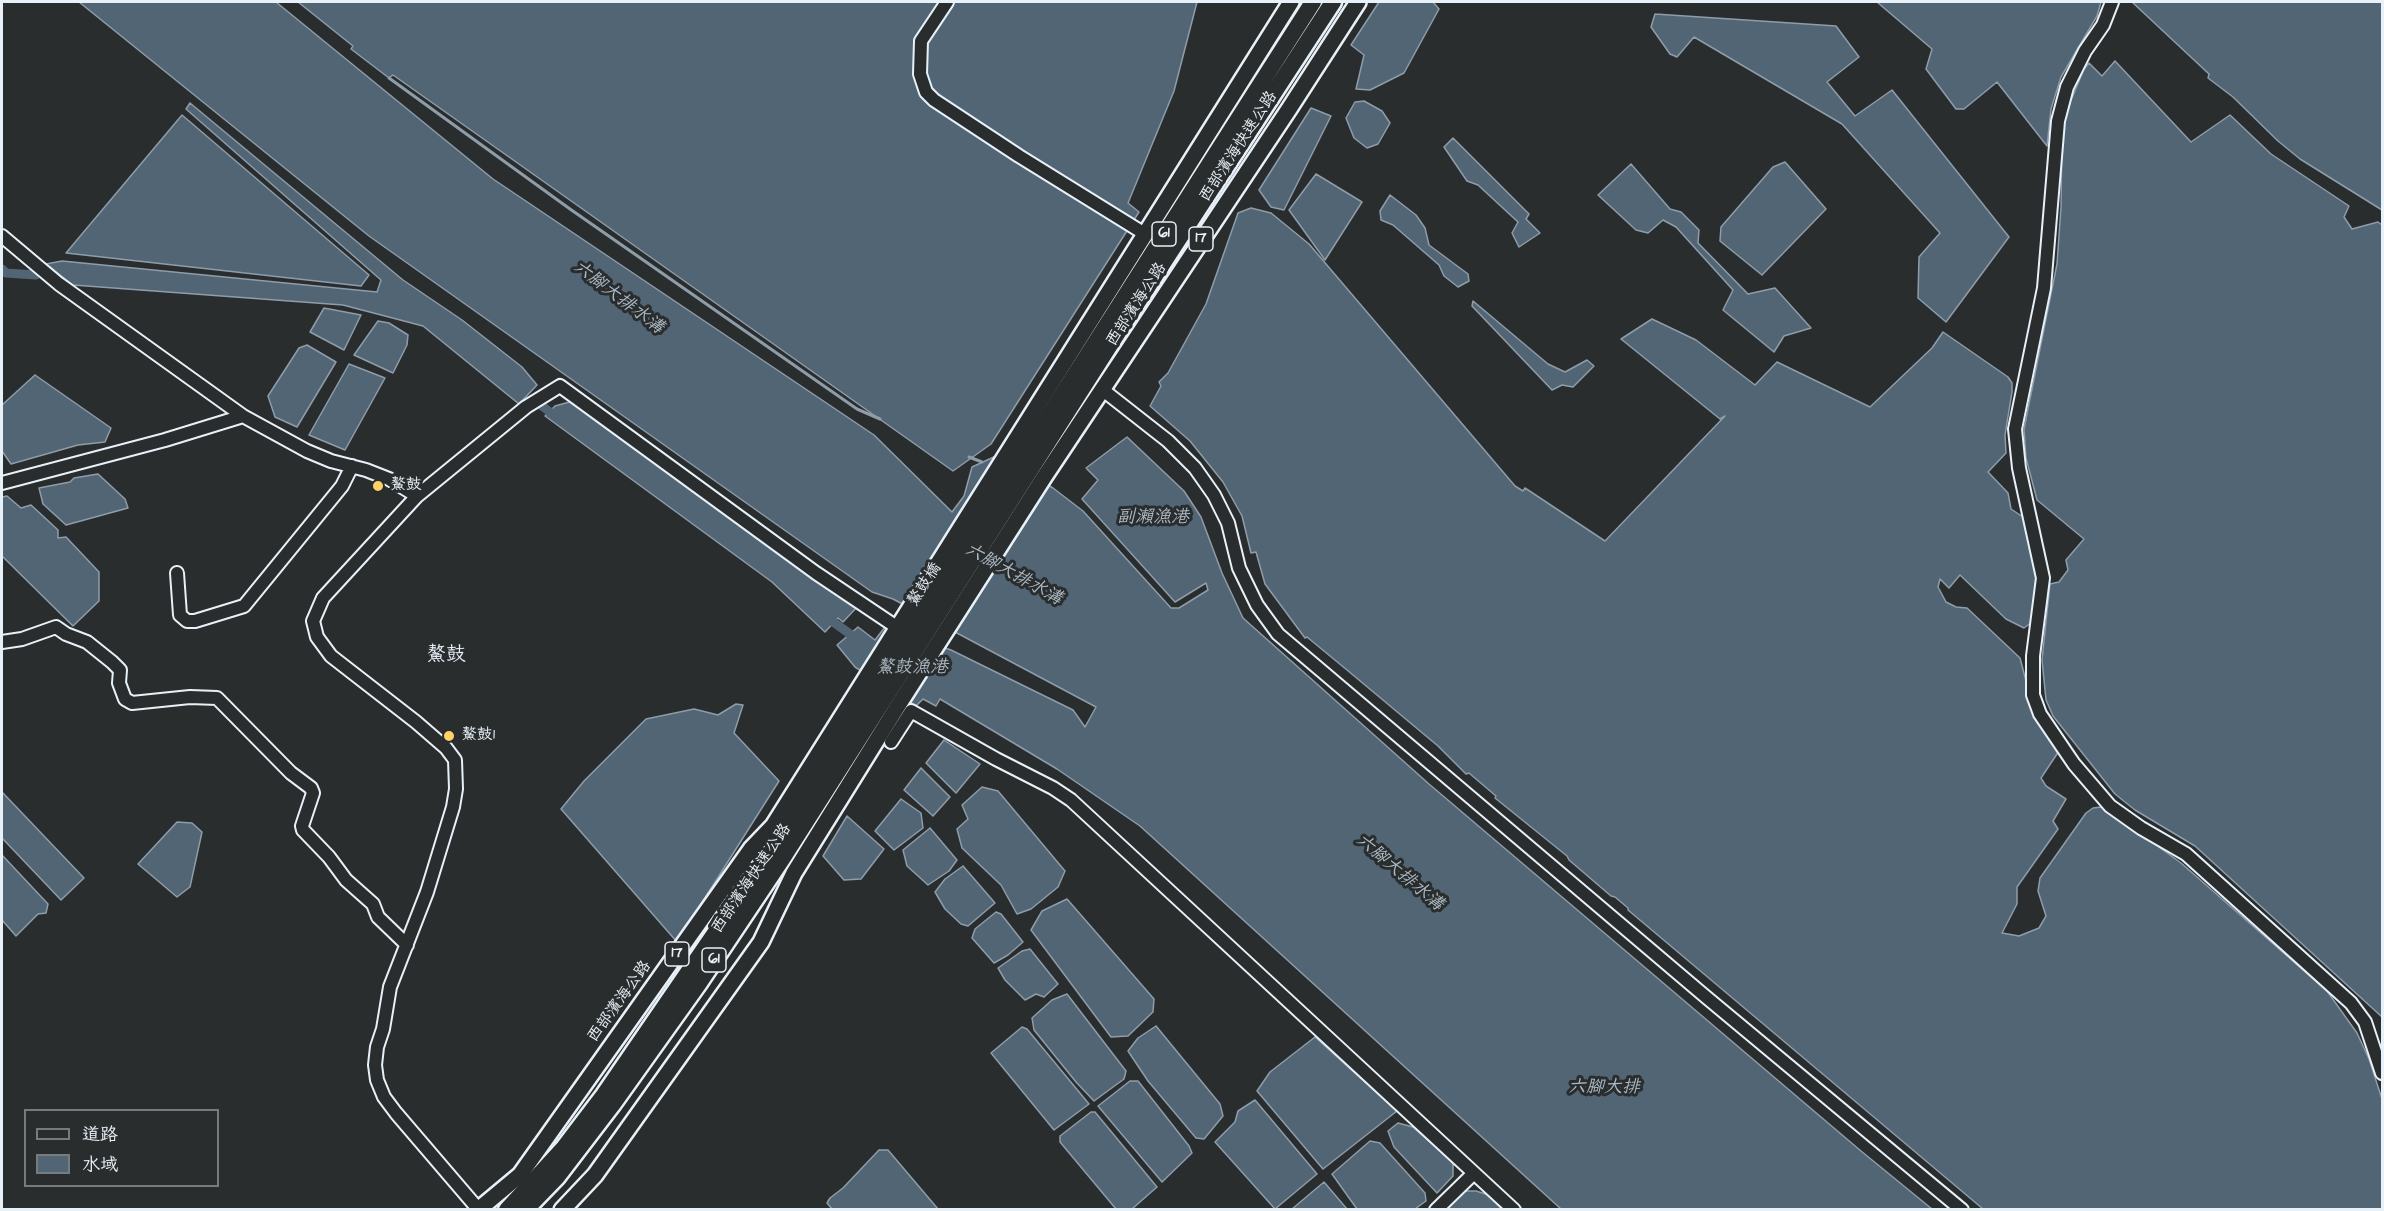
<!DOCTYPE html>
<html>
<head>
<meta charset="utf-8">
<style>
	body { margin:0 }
	#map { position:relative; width:2384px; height:1211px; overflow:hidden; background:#2a2d2e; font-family:"Architects Daughter","LXGW WenKai TC",sans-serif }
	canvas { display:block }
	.frame { position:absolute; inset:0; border:3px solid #e8f1f8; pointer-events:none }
	.legend { position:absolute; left:24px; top:1109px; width:195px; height:78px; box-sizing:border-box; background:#2a2d2e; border:2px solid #767b7f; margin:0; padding:8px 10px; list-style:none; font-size:18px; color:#e8f1f8 }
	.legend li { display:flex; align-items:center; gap:12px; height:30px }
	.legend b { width:30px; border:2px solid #767b7f }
</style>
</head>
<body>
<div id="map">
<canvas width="2384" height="1211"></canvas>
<div class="frame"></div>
<ul class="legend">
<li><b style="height:8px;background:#2a2d2e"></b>道路</li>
<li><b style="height:16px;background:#526575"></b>水域</li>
</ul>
</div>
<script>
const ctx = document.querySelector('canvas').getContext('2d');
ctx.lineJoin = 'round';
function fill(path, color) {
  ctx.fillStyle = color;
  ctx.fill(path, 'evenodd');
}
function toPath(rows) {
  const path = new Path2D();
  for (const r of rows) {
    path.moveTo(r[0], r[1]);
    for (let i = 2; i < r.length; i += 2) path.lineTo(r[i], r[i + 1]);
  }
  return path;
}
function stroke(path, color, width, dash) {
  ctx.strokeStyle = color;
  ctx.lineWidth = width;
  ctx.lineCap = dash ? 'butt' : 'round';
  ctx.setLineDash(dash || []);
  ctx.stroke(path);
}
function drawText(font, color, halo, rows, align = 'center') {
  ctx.font = font + ' "Architects Daughter","LXGW WenKai TC",sans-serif';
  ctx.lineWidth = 6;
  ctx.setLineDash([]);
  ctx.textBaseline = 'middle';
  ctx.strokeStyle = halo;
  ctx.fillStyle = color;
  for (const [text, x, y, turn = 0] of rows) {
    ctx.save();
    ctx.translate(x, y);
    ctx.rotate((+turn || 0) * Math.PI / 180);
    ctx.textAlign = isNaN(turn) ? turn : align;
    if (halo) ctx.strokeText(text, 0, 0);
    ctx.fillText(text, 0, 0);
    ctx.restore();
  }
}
const water = toPath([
	[79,2,276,2,493,179,874,435,952,512,964,496,972,467,996,456,1053,488,1083,511,1171,608,1179,608,1208,590,1206,583,1175,602,1082,499,1098,480,1086,468,1127,437,1184,491,1201,517,1222,573,1243,618,1429,784,1861,1151,1932,1209,1561,1209,1140,826,1057,769,940,699,936,706,923,699,916,706,855,667,837,645,858,627,875,640,885,627,951,650,1073,710,1085,727,1096,707,893,599,872,592,369,236,79,2],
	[298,2,1197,2,1174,91,1128,203,1139,212,991,444,953,471,393,75,389,78,351,49,353,46,298,2],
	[1379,2,1433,2,1439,9,1404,73,1370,90,1356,89,1364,55,1351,45,1379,2],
	[1877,2,2101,2,2097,16,2061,77,2051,109,2047,146,1997,82,1964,109,1956,109,1926,69,1932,49,1877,2],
	[2132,2,2382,2,2382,210,2300,159,2278,141,2233,97,2208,78,2209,74,2132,2],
	[1655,14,1836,26,1859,57,1827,82,1855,116,1892,90,2009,237,1946,322,1918,298,1919,257,1940,233,1842,124,1694,37,1677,57,1670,54,1651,27,1655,14],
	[2115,61,2191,142,2230,115,2271,154,2349,206,2344,217,2352,229,2378,222,2382,225,2382,1017,2195,846,2135,810,2115,794,2053,716,2046,700,2042,660,2050,584,2059,582,2068,570,2066,560,2084,539,2037,500,2026,458,2024,429,2057,264,2061,207,2062,136,2067,110,2084,69,2089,63,2102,76,2115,61],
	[1364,101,1382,111,1390,123,1378,144,1367,148,1354,138,1346,118,1355,102,1364,101],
	[190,103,403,280,462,320,522,367,537,385,519,404,423,326,343,305,73,285,46,264,62,261,377,292,381,280,186,109,190,103],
	[1311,108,1331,116,1284,210,1271,207,1259,190,1311,108],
	[182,115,369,275,361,286,66,253,182,115],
	[1453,138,1529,214,1526,219,1540,233,1519,247,1512,233,1518,222,1478,185,1467,181,1444,147,1453,138],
	[1785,162,1826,209,1762,275,1720,241,1721,227,1773,167,1785,162],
	[1631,164,1670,209,1681,212,1699,230,1698,243,1748,294,1775,288,1811,328,1784,336,1774,352,1723,310,1733,290,1676,227,1663,220,1648,233,1636,230,1598,195,1631,164],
	[1316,174,1362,202,1325,260,1289,210,1316,174],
	[1390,195,1416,215,1425,228,1429,245,1468,274,1469,281,1458,287,1444,276,1439,265,1393,225,1381,220,1380,211,1390,195],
	[1251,208,1271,213,1309,244,1515,486,1523,491,1525,488,1605,541,1725,416,1720,419,1621,339,1652,319,1696,340,1755,385,1777,362,1870,407,1932,348,1943,332,2008,377,2012,383,2012,392,2005,435,2006,453,1988,472,2008,493,2011,509,2023,517,2027,528,2036,577,2031,623,2024,628,2006,619,1960,575,1949,588,1940,579,1938,587,1946,602,1956,607,1967,608,2020,658,2032,704,2059,751,2041,778,2046,786,2066,799,2053,821,2058,829,2017,887,2017,904,2002,933,2019,936,2039,928,2046,916,2038,891,2040,878,2086,813,2093,808,2101,807,2108,810,2181,863,2327,991,2357,1033,2369,1059,2382,1099,2382,1209,1983,1209,1628,910,1628,908,1615,897,1611,896,1569,860,1567,856,1495,798,1496,796,1469,773,1466,774,1438,746,1347,670,1307,637,1305,638,1265,584,1256,552,1251,553,1242,516,1223,482,1190,441,1150,406,1161,386,1159,382,1168,373,1206,304,1238,213,1251,208],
	[1473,301,1548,364,1565,372,1587,360,1594,366,1573,387,1562,385,1552,390,1472,306,1473,301],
	[324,308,361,315,344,350,310,332,324,308],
	[378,321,389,323,408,335,407,345,393,373,354,355,378,321],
	[307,345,336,362,297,427,275,417,268,396,299,348,307,345],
	[349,364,385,378,345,450,309,435,349,364],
	[35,375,111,428,105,442,78,445,11,464,2,451,2,405,35,375],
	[573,401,858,606,843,622,838,618,825,632,772,582,545,416,555,406,573,401],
	[98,474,125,499,128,508,66,525,43,504,39,488,70,482,74,478,98,474],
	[7,496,21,508,31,505,58,530,58,538,66,537,99,572,99,601,73,626,2,556,2,497,7,496],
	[736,704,743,705,734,733,779,781,677,942,561,809,584,781,646,719,694,709,718,715,736,704],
	[944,740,980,764,956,793,926,763,944,740],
	[921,768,950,797,933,816,904,790,921,768],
	[982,787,998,791,1065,871,1058,887,1031,909,1017,914,1001,885,962,848,957,829,968,819,962,805,982,787],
	[2,792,84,878,61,900,2,838,2,792],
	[901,799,921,813,923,828,894,850,875,831,901,799],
	[847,816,884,849,861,879,844,880,823,856,847,816],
	[177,822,192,823,202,832,190,887,177,897,138,864,177,822],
	[930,828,957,860,949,871,928,885,907,866,903,850,930,828],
	[2,855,48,904,46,913,38,914,16,936,2,920,2,855],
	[963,866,995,903,968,926,961,924,945,909,935,892,945,879,963,866],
	[1067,899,1154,999,1153,1012,1128,1036,1111,1037,1031,930,1042,911,1067,899],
	[996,912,1001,914,1023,942,1008,955,994,963,972,938,975,929,996,912],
	[1030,949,1058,984,1044,997,1036,994,1025,1000,1005,980,998,968,1022,951,1030,949],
	[1067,994,1126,1071,1124,1079,1094,1101,1076,1082,1034,1030,1032,1018,1052,1000,1067,994],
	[1156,1026,1220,1104,1223,1116,1204,1139,1196,1138,1148,1081,1128,1051,1138,1038,1156,1026],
	[1022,1027,1027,1029,1089,1104,1054,1130,991,1053,1022,1027],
	[1315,1037,1397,1111,1323,1169,1257,1091,1270,1072,1315,1037],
	[1130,1081,1138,1081,1189,1146,1192,1153,1162,1182,1098,1106,1130,1081],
	[1255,1100,1317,1174,1275,1209,1215,1142,1235,1122,1238,1111,1255,1100],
	[1091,1112,1095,1112,1157,1187,1132,1209,1116,1209,1060,1142,1060,1136,1091,1112],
	[1398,1123,1413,1127,1453,1162,1453,1176,1437,1193,1394,1147,1388,1131,1398,1123],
	[1370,1141,1380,1143,1425,1193,1426,1201,1415,1209,1357,1209,1332,1174,1370,1141],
	[879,1150,888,1150,938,1209,832,1209,827,1203,830,1198,843,1188,879,1150],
	[1324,1182,1347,1209,1292,1209,1324,1182],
	[1461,1191,1476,1191,1492,1196,1506,1210,1442,1210,1461,1191]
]);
const stream = toPath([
	[389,78,570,209,857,409,880,419],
	[969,457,982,462]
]);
const canal = toPath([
	[2,269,6,273,36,275],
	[542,406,559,419],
	[825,616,850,634]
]);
const minor = toPath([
	[947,2,921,41,920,74,926,92,934,100,1019,156,1145,234],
	[2112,2,2103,25,2085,51,2067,87,2058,121,2044,288,2015,429,2019,468,2043,578,2033,656,2033,695,2040,714,2074,764,2110,806,2141,828,2186,854,2351,1003,2365,1022,2382,1073],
	[2,236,59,284,243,416,307,451,331,461,366,470,389,479,417,496,323,598,313,621,317,637,331,656,416,722,446,748,455,760,456,789,453,807,427,892,390,987,383,1029,377,1047,375,1065,377,1080,384,1097,396,1113,479,1210],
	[1103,390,1168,441,1195,468,1214,495,1228,523,1239,568,1257,605,1278,634,1706,997,1962,1210],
	[2,483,165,440,243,416],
	[417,496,526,407,560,386,816,573,898,628],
	[177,573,180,615,187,621,195,621,244,606,342,486,352,466],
	[2,642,22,639,56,627,66,634,87,642,112,662,120,670,119,683,125,699,132,703,190,697,217,698,291,773,311,788,313,793,302,826,303,830,329,857,346,880,373,904,378,917,407,945],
	[891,742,911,711,996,759,1053,788,1071,800,1514,1210],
	[1436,1210,1474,1173]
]);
const major = toPath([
	[478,1210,520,1175,751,849,773,826,1291,2],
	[562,1210,595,1175,761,942,794,873,899,704,1044,477,1289,109,1358,2]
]);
const highway = toPath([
	[507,1210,563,1149,604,1095,781,837,876,686,1313,2],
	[525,1210,557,1177,612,1105,699,983,782,859,1122,326,1333,2]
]);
const markers = [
	[378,486,6,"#ffd166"],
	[449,736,6,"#ffd166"]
];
const shields = [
	[1164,234,24],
	[1201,239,24],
	[677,954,24],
	[714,960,24]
];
const shieldNames = [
	["61",1164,234],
	["17",1201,239],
	["17",677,954],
	["61",714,960]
];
const streetNames = [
	["西部濱海快速公路",1239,147,-57],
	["西部濱海公路",1137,305,-57],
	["鰲鼓橋",925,585,-57],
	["西部濱海快速公路",752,879,-56],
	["西部濱海公路",620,1002,-54]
];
const poiNames = [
	["鰲鼓",390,486],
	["鰲鼓1",461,736]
];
const waterNames = [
	["六腳大排水溝",618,298,37],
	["副瀨漁港",1153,518],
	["六腳大排水溝",1013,575,29],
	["鰲鼓漁港",912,668],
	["六腳大排水溝",1399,873,40],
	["六腳大排",1604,1088]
];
const quarterNames = [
	["鰲鼓",446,656]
];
fill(water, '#526575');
stroke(water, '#8e9da9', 1.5);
stroke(stream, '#8e9da9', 3);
stroke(canal, '#526575', 9);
stroke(minor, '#e8f1f8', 16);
stroke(major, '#e8f1f8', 20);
stroke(highway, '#e8f1f8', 21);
stroke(minor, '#2a2d2e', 12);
stroke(major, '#2a2d2e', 15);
stroke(highway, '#2a2d2e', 16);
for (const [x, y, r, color] of markers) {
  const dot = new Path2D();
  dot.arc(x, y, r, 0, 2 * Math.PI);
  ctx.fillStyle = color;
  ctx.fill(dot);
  stroke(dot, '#2a2d2e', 2);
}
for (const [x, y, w] of shields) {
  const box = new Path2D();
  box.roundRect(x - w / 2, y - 12, w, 24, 4.5);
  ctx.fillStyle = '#2a2d2e';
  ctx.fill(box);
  stroke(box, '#e8f1f8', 1.5);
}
drawText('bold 15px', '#e8f1f8', null, shieldNames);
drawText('16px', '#e8f1f8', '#2a2d2e', streetNames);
drawText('16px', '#e8f1f8', '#2a2d2e', poiNames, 'left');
drawText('italic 18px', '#acb9c4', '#2a2d2e', waterNames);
drawText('20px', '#e8f1f8', '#2a2d2e', quarterNames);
</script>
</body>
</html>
